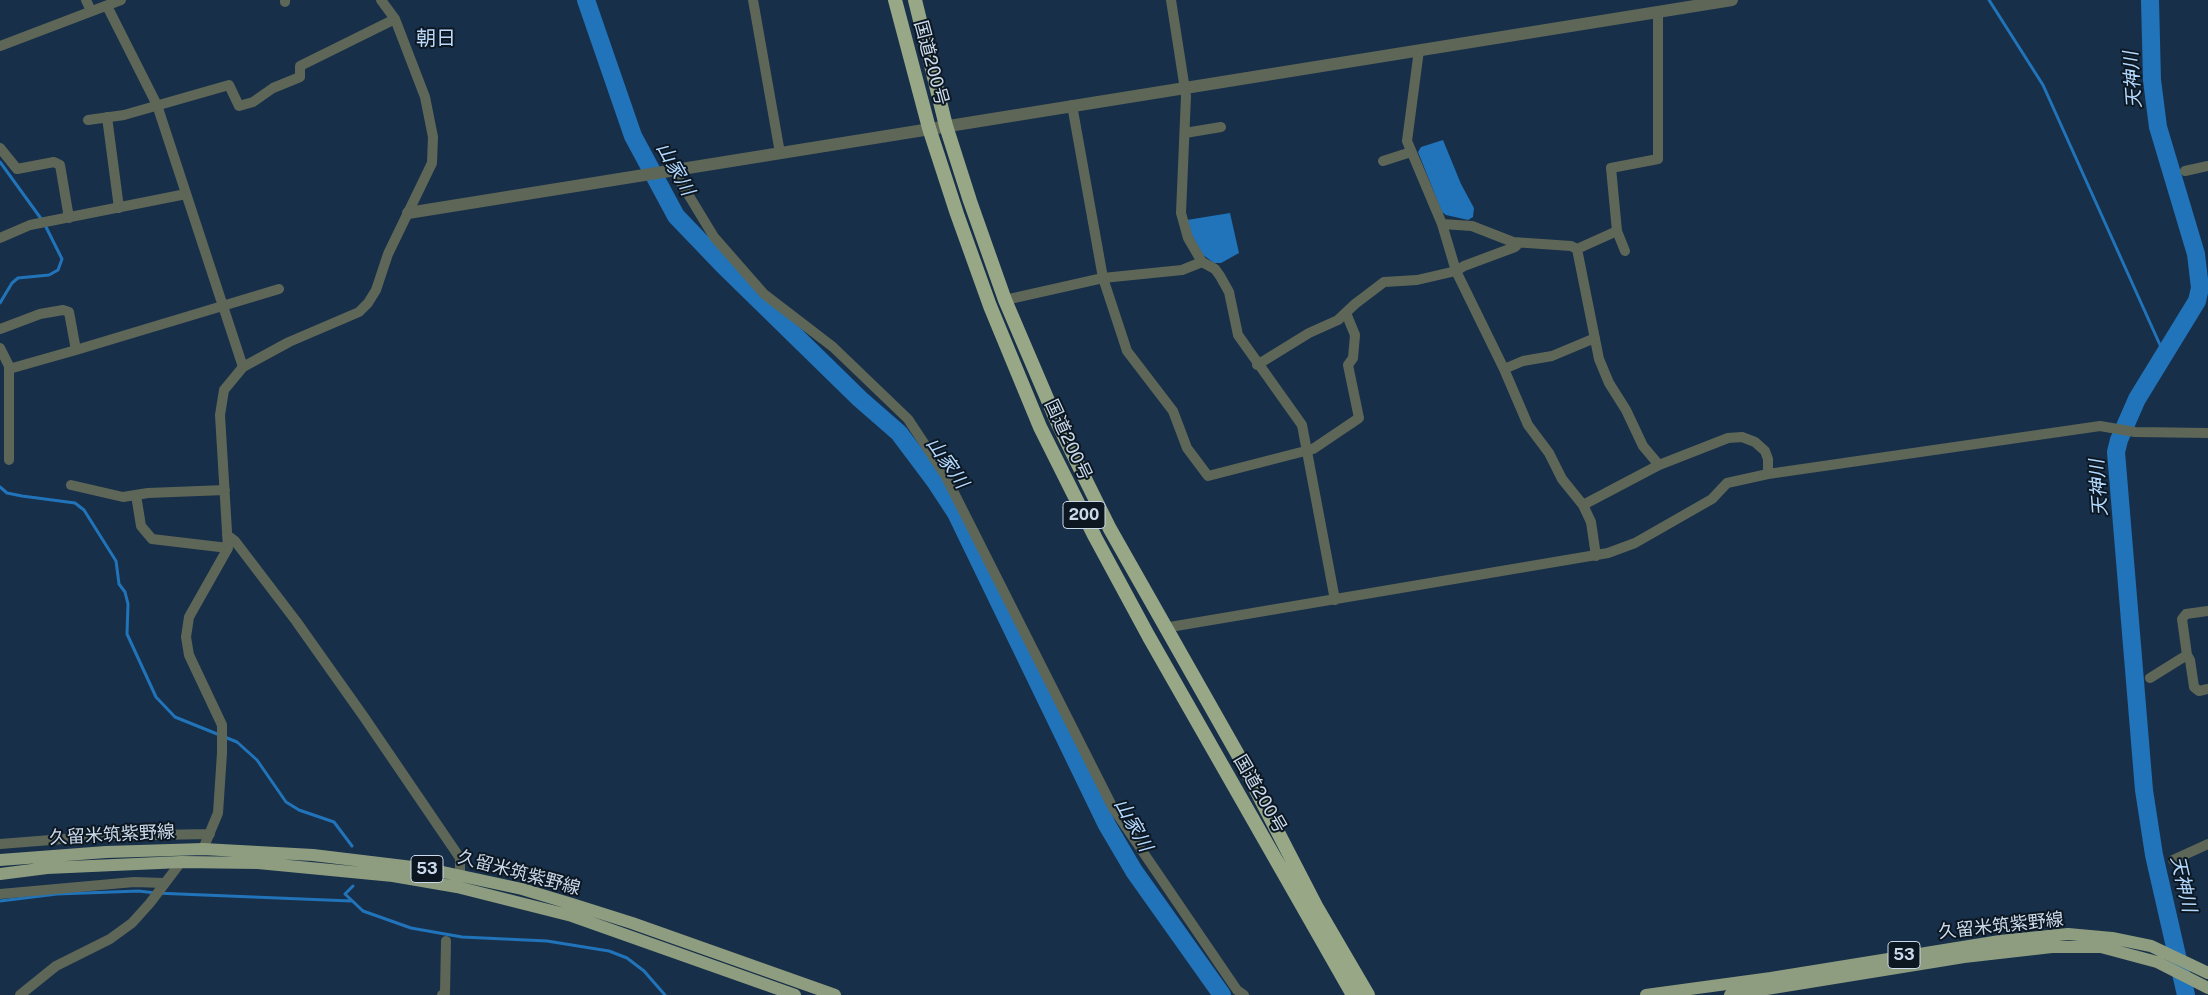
<!DOCTYPE html>
<html>
<head>
<meta charset="utf-8">
<style>
	body { margin:0 }
	canvas { display:block; background:#172f48 }
</style>
</head>
<body>
<canvas width="2208" height="995"></canvas>
<script>
const ctx = document.querySelector('canvas').getContext('2d');
ctx.lineJoin = 'round';
function fill(path, color) {
  ctx.fillStyle = color;
  ctx.fill(path, 'evenodd');
}
function toPath(rows) {
  const path = new Path2D();
  for (const r of rows) {
    path.moveTo(r[0], r[1]);
    for (let i = 2; i < r.length; i += 2) path.lineTo(r[i], r[i + 1]);
  }
  return path;
}
function stroke(path, color, width, dash) {
  ctx.strokeStyle = color;
  ctx.lineWidth = width;
  ctx.lineCap = dash ? 'butt' : 'round';
  ctx.setLineDash(dash || []);
  ctx.stroke(path);
}
function drawText(font, color, halo, rows, align = 'center') {
  ctx.font = font + ' "Public Sans","Noto Sans JP",sans-serif';
  ctx.lineWidth = 4;
  ctx.setLineDash([]);
  ctx.textBaseline = 'middle';
  ctx.strokeStyle = halo;
  ctx.fillStyle = color;
  for (const [text, x, y, turn = 0] of rows) {
    ctx.save();
    ctx.translate(x, y);
    ctx.rotate((+turn || 0) * Math.PI / 180);
    ctx.textAlign = isNaN(turn) ? turn : align;
    if (halo) ctx.strokeText(text, 0, 0);
    ctx.fillText(text, 0, 0);
    ctx.restore();
  }
}
const water = toPath([
	[1443,140,1461,184,1474,208,1473,217,1468,220,1446,215,1442,212,1418,152,1421,147],
	[1230,213,1239,253,1221,263,1214,263,1203,255,1189,230,1187,220]
]);
const stream = toPath([
	[1989,0,2043,85,2165,356],
	[0,162,42,220],
	[0,303,12,283,18,278,49,275,58,270,62,259,45,225],
	[0,487,7,493,22,496,75,503,84,510,116,561,119,584,125,592,128,604,127,634,156,697,175,717,237,742,257,760,286,802,299,810,334,822,352,846],
	[353,886,345,894,363,911,411,928,462,937,547,941,609,951,627,958,644,971,665,995],
	[0,901,57,894,139,891,155,893,351,901]
]);
const river = toPath([
	[586,0,633,136,676,216,723,265,860,399,899,433,935,481,956,513,1107,825,1134,871,1222,995],
	[2150,0,2152,80,2158,127,2196,254,2200,288,2197,301,2137,399,2119,440,2116,452,2144,790,2154,855,2186,995]
]);
const minor = toPath([
	[86,0,91,11],
	[285,0,285,2],
	[753,0,780,153],
	[1171,0,1186,96,1181,213,1188,238,1202,262,1215,269,1220,276,1229,292,1238,335,1302,425,1335,600],
	[107,6,157,105,243,367],
	[0,46,121,0],
	[1419,50,1407,141,1442,224,1456,271,1504,369,1528,425,1549,453,1562,479,1583,505,1591,522,1596,556],
	[1072,105,1103,278,1127,351,1173,411,1187,448,1208,476,1313,449,1359,418,1348,365,1353,358,1355,335,1346,313],
	[107,117,119,208],
	[88,120,124,115,229,85,239,106,253,102,273,88,300,77,300,66,395,19],
	[1185,133,1221,127],
	[0,148,17,169,54,162,60,165,69,218],
	[1383,161,1411,152],
	[674,171,714,237,764,294,833,347,908,419,945,475,1113,808,1237,990,1244,995],
	[2185,171,2208,166],
	[1442,224,1472,226,1513,242,1571,246,1577,249,1617,231,1611,168,1658,159,1658,13],
	[1617,231,1625,251],
	[0,238,30,225,186,194],
	[1577,249,1599,359,1609,383,1626,410,1643,446,1659,465],
	[1005,300,1103,278,1182,270,1202,262],
	[0,329,40,314,63,310,69,312,76,350,279,289],
	[0,348,9,366,9,460],
	[1257,365,1309,333,1338,320,1355,304,1384,282,1417,280,1456,271,1464,266,1515,247,1519,243],
	[9,369,76,350],
	[1504,369,1523,361,1552,356,1595,338],
	[71,485,123,497,148,493,225,490],
	[136,495,141,526,152,539,228,548],
	[1583,505,1659,465,1728,438,1742,437,1755,442,1765,451,1768,459,1768,474],
	[227,535,235,541,296,621,364,717,460,858,460,874],
	[2208,611,2186,614,2182,619,2187,655,2190,660,2194,687,2199,691,2208,689],
	[1164,628,1608,553,1635,543,1712,499,1727,483,1768,474,2100,426,2135,432,2208,433],
	[2150,678,2187,655],
	[0,844,101,836,210,834],
	[203,849,218,813,222,753,222,725,189,655,186,637,189,617,228,548,220,415,224,390,243,367,289,342,359,312,368,303,376,290,388,254,432,163,433,137,425,97,395,19,381,0],
	[2173,860,2208,844],
	[0,894,134,882,164,883],
	[20,995,56,966,110,939,132,923,150,903,181,862],
	[442,995,445,993,446,941]
]);
const tertiary = toPath([
	[408,213,1732,0]
]);
const primary = toPath([
	[0,860,106,852,203,849,313,855,429,869,522,889,572,904,632,923,835,995],
	[0,874,47,868,181,862,258,863,393,876,457,887,572,916,795,995],
	[1646,995,1771,978,2000,941,2068,934,2112,938,2151,946,2208,973],
	[1730,995,1964,957,2052,947,2101,947,2157,962,2208,988]
]);
const trunk = toPath([
	[895,0,929,128,957,214,990,306,1040,427,1095,537,1149,637,1353,995],
	[915,0,946,126,970,201,1005,300,1058,424,1110,529,1237,753,1316,906,1368,995]
]);
const shields = [
	[1084,515,42],
	[427,869,32],
	[1904,955,32]
];
const shieldNames = [
	["200",1084,515],
	["53",427,869],
	["53",1904,955]
];
const streetNames = [
	["国道200号",931,63,75],
	["国道200号",1068,440,65],
	["国道200号",1260,794,60],
	["久留米筑紫野線",112,835,-3],
	["久留米筑紫野線",519,873,15],
	["久留米筑紫野線",2001,926,-6]
];
const waterNames = [
	["天神川",2133,80,-94],
	["山家川",675,169,61],
	["山家川",947,463,55],
	["天神川",2099,488,-94],
	["山家川",1133,825,61],
	["天神川",2183,884,77]
];
const quarterNames = [
	["朝日",436,39]
];
fill(water, '#2173ba');
stroke(stream, '#2173ba', 3);
stroke(river, '#2173ba', 18);
stroke(minor, '#5e6657', 10);
stroke(tertiary, '#5e6657', 12);
stroke(primary, '#8e9d7f', 12);
stroke(trunk, '#98a887', 14);
for (const [x, y, w] of shields) {
  const box = new Path2D();
  box.roundRect(x - w / 2, y - 13.5, w, 27, 4);
  ctx.fillStyle = '#0c1722';
  ctx.fill(box);
  stroke(box, '#cbdaea', 1);
}
drawText('bold 16px', '#cbdaea', null, shieldNames);
drawText('18px', '#cbdaea', '#0c1722', streetNames);
drawText('italic 19px', '#b4d9ff', '#0c1722', waterNames);
drawText('20px', '#bbd9f8', '#0c1722', quarterNames);
</script>
</body>
</html>
